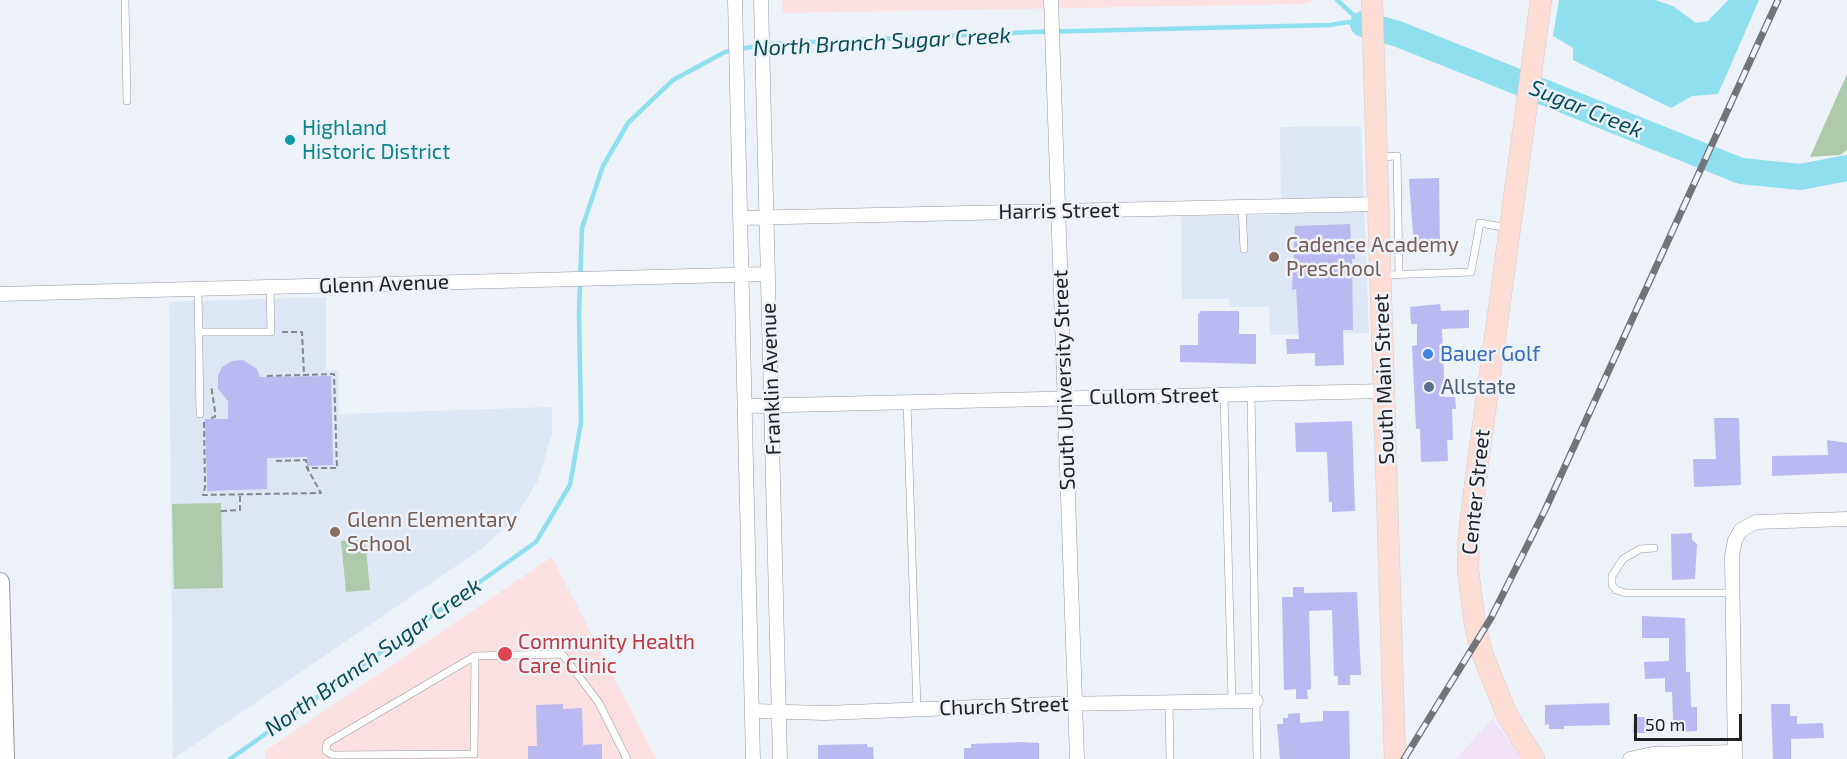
<!DOCTYPE html>
<html>
<head>
<meta charset="utf-8">
<style>
	body { margin:0 }
	#map { position:relative; width:1847px; height:759px; overflow:hidden; background:#edf1f8; font-family:"Exo 2",sans-serif }
	canvas { display:block }
	.scale { position:absolute; left:1634px; top:714px; width:108px; height:27px; box-sizing:border-box; border:3px solid #212224; border-top:0; padding-left:8px; font-size:18px; line-height:21px; white-space:nowrap; color:#212224; -webkit-text-stroke:4px #edf1f8; paint-order:stroke }
</style>
</head>
<body>
<div id="map">
<canvas width="1847" height="759"></canvas>
<div class="scale">50 m</div>
</div>
<script>
const ctx = document.querySelector('canvas').getContext('2d');
ctx.lineJoin = 'round';
function fill(path, color) {
  ctx.fillStyle = color;
  ctx.fill(path, 'evenodd');
}
function toPath(rows) {
  const path = new Path2D();
  for (const r of rows) {
    path.moveTo(r[0], r[1]);
    for (let i = 2; i < r.length; i += 2) path.lineTo(r[i], r[i + 1]);
  }
  return path;
}
function stroke(path, color, width, dash) {
  ctx.strokeStyle = color;
  ctx.lineWidth = width;
  ctx.lineCap = dash ? 'butt' : 'round';
  ctx.setLineDash(dash || []);
  ctx.stroke(path);
}
function drawText(font, color, halo, rows, align = 'center') {
  ctx.font = font + ' "Exo 2",sans-serif';
  ctx.lineWidth = 5;
  ctx.setLineDash([]);
  ctx.textBaseline = 'middle';
  ctx.strokeStyle = halo;
  ctx.fillStyle = color;
  for (const [text, x, y, turn = 0] of rows) {
    ctx.save();
    ctx.translate(x, y);
    ctx.rotate((+turn || 0) * Math.PI / 180);
    ctx.textAlign = isNaN(turn) ? turn : align;
    if (halo) ctx.strokeText(text, 0, 0);
    ctx.fillText(text, 0, 0);
    ctx.restore();
  }
}
const commercial = toPath([
	[1493,718,1521,759,1456,759]
]);
const built = toPath([
	[1361,126,1369,333,1270,335,1269,307,1229,307,1229,299,1182,299,1181,216,1281,215,1280,127],
	[326,297,326,370,338,370,339,414,552,407,552,434,538,480,516,516,484,547,173,759,169,302]
]);
const medical = toPath([
	[782,0,1316,0,1304,4,783,13],
	[552,557,656,759,265,759,265,751]
]);
const green = toPath([
	[1847,74,1847,150,1840,155,1810,157],
	[221,503,223,588,174,589,172,504],
	[365,539,370,590,346,592,341,541]
]);
const water = toPath([
	[1559,0,1655,0,1673,6,1696,23,1708,21,1728,0,1759,0,1718,94,1692,96,1671,108,1573,60,1573,48,1553,36]
]);
const stream = toPath([
	[1337,0,1362,23],
	[230,759,536,542,570,485,581,422,579,314,582,228,603,166,628,123,673,80,725,52,767,44,1033,32,1330,25,1348,22,1363,24]
]);
const river = toPath([
	[1363,24,1398,34,1741,171,1800,177,1847,168]
]);
const building = toPath([
	[1439,178,1440,247,1414,248,1409,179],
	[1350,224,1351,246,1355,246,1355,259,1352,259,1353,330,1343,330,1344,365,1315,366,1315,353,1287,354,1286,339,1299,339,1296,289,1292,290,1295,226],
	[1440,304,1441,311,1469,310,1469,328,1442,329,1445,397,1455,397,1456,409,1452,409,1453,440,1447,440,1448,461,1421,462,1420,429,1416,429,1412,346,1417,345,1417,324,1411,324,1410,307],
	[1201,311,1239,311,1239,334,1256,334,1256,364,1180,362,1180,345,1198,345,1198,314],
	[243,360,257,369,260,377,331,376,333,465,307,466,307,457,267,458,267,489,207,491,205,419,228,419,228,401,218,389,218,376,222,367,232,361],
	[1714,418,1739,418,1741,485,1694,487,1693,459,1716,459],
	[1352,421,1355,511,1332,512,1332,502,1329,502,1327,452,1296,452,1295,423],
	[1827,440,1847,443,1847,473,1772,476,1772,456,1828,455],
	[1692,533,1692,540,1697,544,1695,579,1672,580,1671,534],
	[1293,587,1304,587,1304,593,1357,592,1361,675,1350,675,1350,685,1338,685,1338,676,1334,676,1332,610,1309,611,1311,689,1307,690,1308,699,1296,699,1296,689,1284,690,1282,597,1293,597],
	[1642,616,1685,618,1686,672,1690,672,1691,707,1697,707,1697,731,1677,732,1676,720,1673,720,1672,692,1665,692,1665,678,1645,679,1644,662,1669,661,1669,638,1642,638],
	[1609,703,1610,725,1564,726,1564,729,1549,729,1549,724,1545,725,1545,705],
	[563,704,563,709,582,708,583,745,602,744,602,759,528,759,528,746,537,746,536,705],
	[1771,704,1790,704,1790,716,1797,716,1797,724,1823,723,1824,738,1791,739,1791,759,1773,759],
	[1323,711,1349,711,1350,759,1280,759,1277,724,1283,724,1283,718,1288,718,1288,714,1300,713,1300,723,1323,721],
	[1634,717,1646,717,1645,733,1633,733],
	[1023,742,1039,743,1039,759,964,759,964,748,971,748,971,744],
	[867,744,867,747,873,747,874,759,818,759,818,745]
]);
const path = toPath([
	[282,332,302,332,304,375],
	[211,418,215,417,215,411,211,385],
	[204,422,205,487,203,495,321,493,307,468,337,468,334,374,265,376],
	[276,461,306,460,307,468],
	[221,511,240,510,240,495]
]);
const lane = toPath([
	[125,0,127,101],
	[1380,157,1397,156,1399,274],
	[1242,207,1244,249],
	[1383,275,1471,272,1480,223,1508,228],
	[198,289,200,414],
	[199,332,271,332,270,287],
	[1251,394,1257,759],
	[1224,395,1232,702],
	[907,402,917,708],
	[1654,548,1640,549,1623,559,1612,576,1612,585,1616,590,1626,593,1733,593],
	[475,656,474,754,333,755,326,751,327,743,475,656,562,654,599,703,627,759],
	[1169,702,1170,759]
]);
const street = toPath([
	[735,0,753,759],
	[761,0,780,759],
	[1051,0,1077,759],
	[740,218,1379,204],
	[0,294,768,274],
	[745,406,1384,391],
	[752,711,825,713,1055,704,1256,701],
	[1630,759,1652,754,1735,752],
	[1735,759,1732,556,1735,540,1741,530,1756,522,1847,519]
]);
const secondary = toPath([
	[0,582,5,759]
]);
const primary = toPath([
	[1372,0,1395,759],
	[1534,759,1507,715,1482,653,1475,625,1468,570,1469,533,1477,470,1541,0]
]);
const rail = toPath([
	[1404,759,1491,618,1545,510,1778,0]
]);
const markers = [
	[290,140,6,"#0f9aa8"],
	[1274,257,6,"#8d6e63"],
	[1428,354,6,"#3f7fe0"],
	[1429,387,6,"#5c6f8a"],
	[335,532,6,"#8d6e63"],
	[505,654,8,"#e0444e"]
];
const cultureNames = [
	["Highland",302,128],
	["Historic District",302,152]
];
const streetNames = [
	["Harris Street",1059,211,-1],
	["Glenn Avenue",384,284,-2],
	["Franklin Avenue",771,379,-92],
	["South Main Street",1384,379,-92],
	["South University Street",1064,380,-92],
	["Cullom Street",1154,396,-1],
	["Center Street",1476,492,-84],
	["Church Street",1004,706,-2]
];
const educationNames = [
	["Cadence Academy",1286,245],
	["Preschool",1286,269],
	["Glenn Elementary",347,520],
	["School",347,544]
];
const shopNames = [
	["Bauer Golf",1440,354]
];
const serviceNames = [
	["Allstate",1441,387]
];
const healthNames = [
	["Community Health",518,642],
	["Care Clinic",518,666]
];
const waterNames = [
	["North Branch Sugar Creek",882,42,-3],
	["Sugar Creek",1586,109,22],
	["North Branch Sugar Creek",373,657,-35]
];
fill(commercial, '#f0e1f4');
fill(built, '#dde6f3');
fill(medical, '#fbe0e1');
fill(green, '#afcaab');
fill(water, '#90dfee');
stroke(stream, '#90dfee', 4.5);
stroke(river, '#90dfee', 26);
fill(building, '#bbb9f2');
stroke(lane, '#959a9f', 8);
stroke(street, '#959a9f', 15);
stroke(secondary, '#959a9f', 20);
stroke(primary, '#cececf', 22);
stroke(path, '#86888d', 2, [6, 3]);
stroke(lane, '#fff', 7);
stroke(street, '#fff', 14);
stroke(secondary, '#fff', 18);
stroke(primary, '#fddcd4', 21);
stroke(rail, '#727478', 7);
stroke(rail, '#edf1f8', 4.5, [14]);
for (const [x, y, r, color] of markers) {
  const dot = new Path2D();
  dot.arc(x, y, r, 0, 2 * Math.PI);
  ctx.fillStyle = color;
  ctx.fill(dot);
  stroke(dot, '#edf1f8', 2);
}
drawText('21px', '#0d838f', '#edf1f8', cultureNames, 'left');
drawText('21px', '#212224', '#edf1f8', streetNames);
drawText('21px', '#785e54', '#edf1f8', educationNames, 'left');
drawText('21px', '#366cbe', '#edf1f8', shopNames, 'left');
drawText('21px', '#4e5e75', '#edf1f8', serviceNames, 'left');
drawText('21px', '#be3a42', '#edf1f8', healthNames, 'left');
drawText('italic 22px', '#044e58', '#edf1f8', waterNames);
</script>
</body>
</html>
